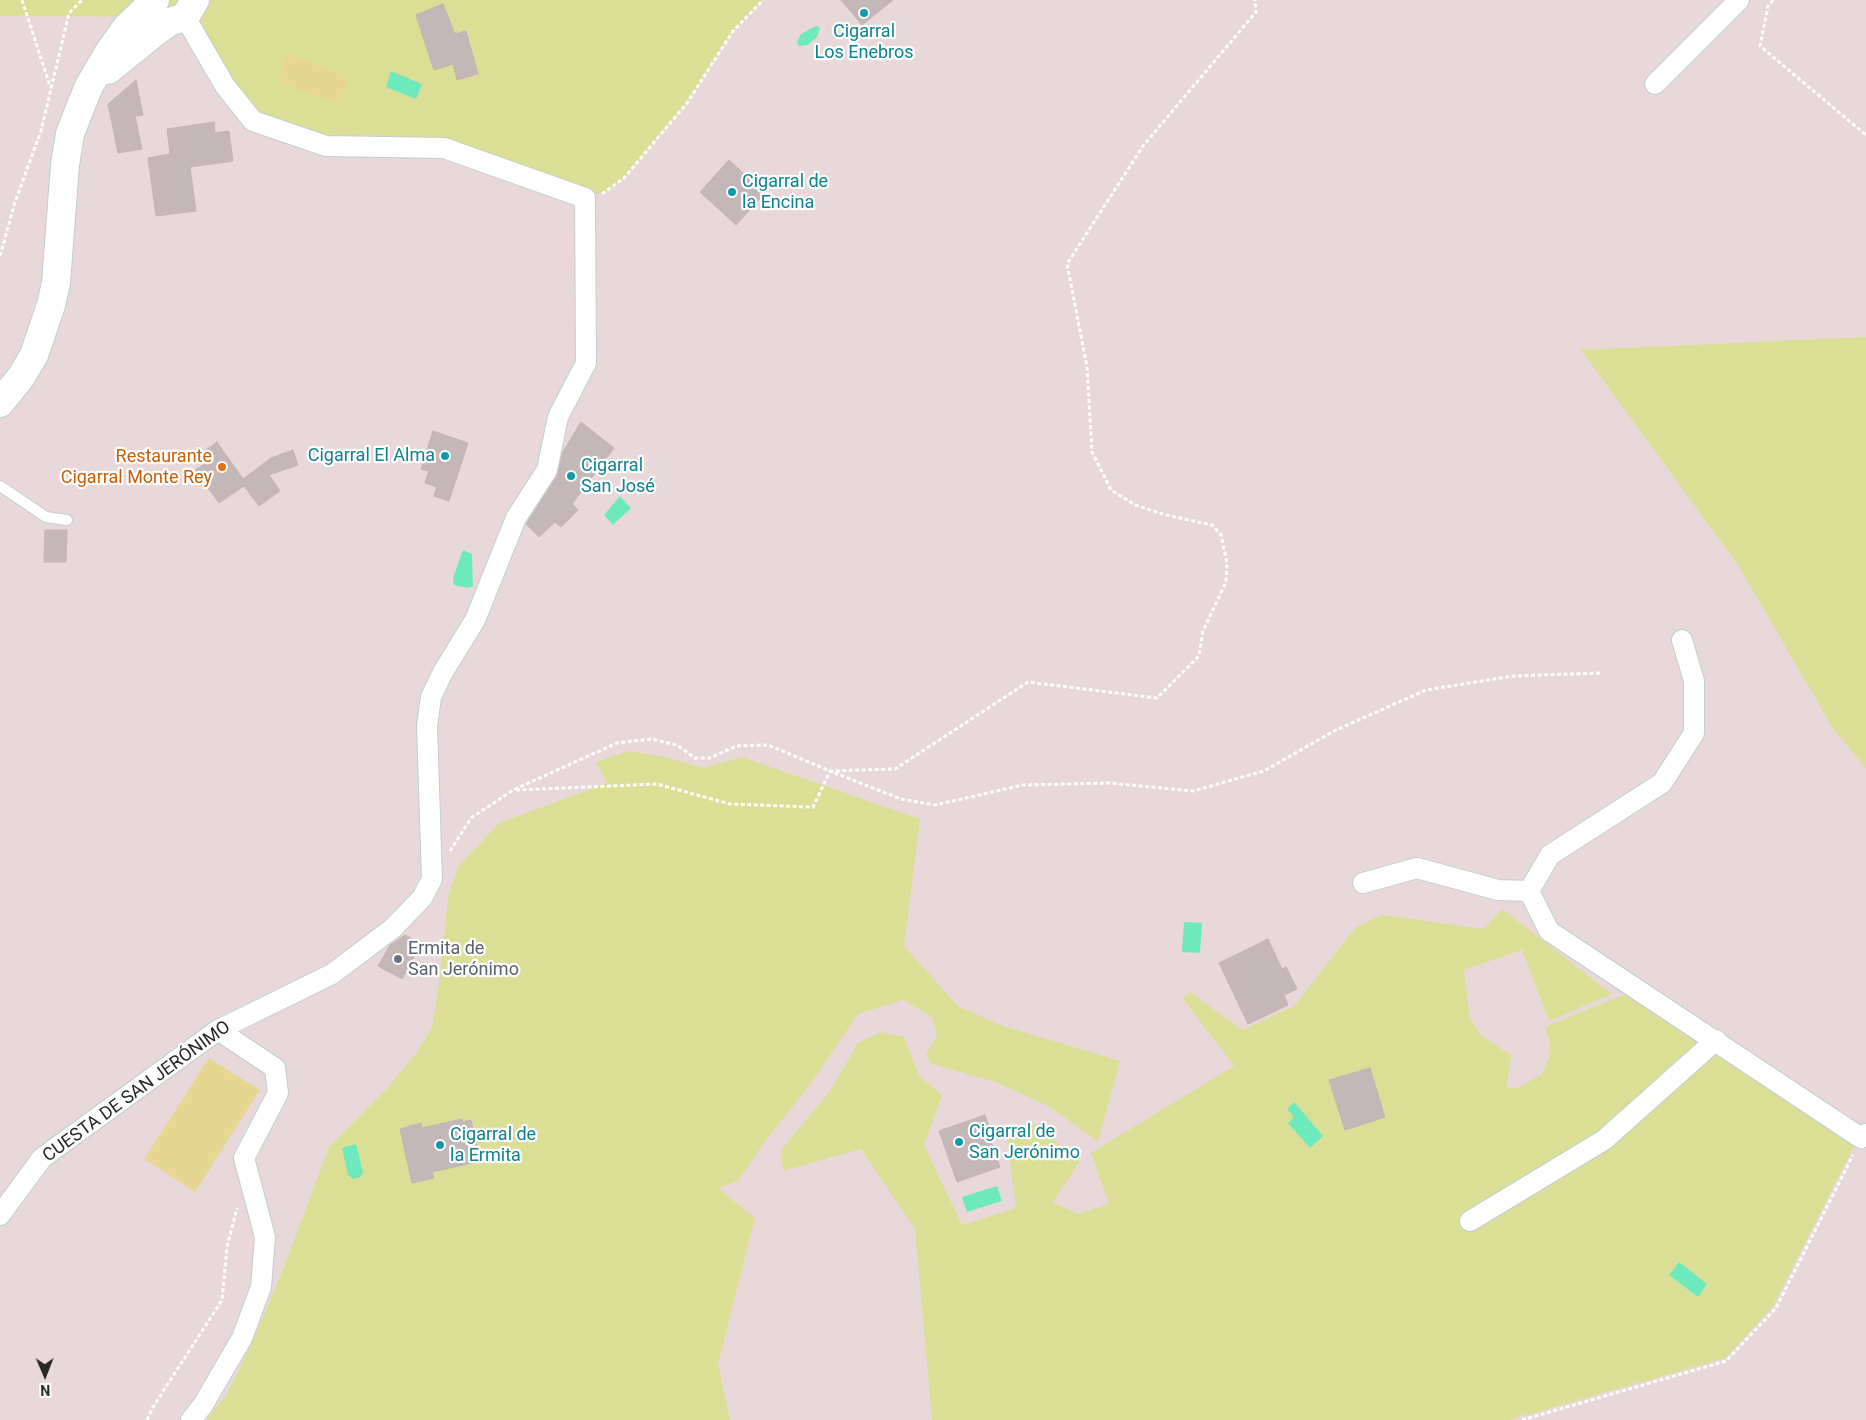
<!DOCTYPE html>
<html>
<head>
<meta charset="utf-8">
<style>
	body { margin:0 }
	#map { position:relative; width:1866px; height:1420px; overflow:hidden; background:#e9d8d9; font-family:Roboto,sans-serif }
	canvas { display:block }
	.north { position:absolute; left:20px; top:1350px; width:50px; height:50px; -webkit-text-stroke:4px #fff; paint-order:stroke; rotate:179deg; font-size:14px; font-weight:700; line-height:20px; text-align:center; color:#272727 }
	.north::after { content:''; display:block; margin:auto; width:18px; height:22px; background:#272727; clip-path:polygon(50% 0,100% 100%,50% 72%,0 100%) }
</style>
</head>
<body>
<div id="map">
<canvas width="1866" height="1420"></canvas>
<div class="north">N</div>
</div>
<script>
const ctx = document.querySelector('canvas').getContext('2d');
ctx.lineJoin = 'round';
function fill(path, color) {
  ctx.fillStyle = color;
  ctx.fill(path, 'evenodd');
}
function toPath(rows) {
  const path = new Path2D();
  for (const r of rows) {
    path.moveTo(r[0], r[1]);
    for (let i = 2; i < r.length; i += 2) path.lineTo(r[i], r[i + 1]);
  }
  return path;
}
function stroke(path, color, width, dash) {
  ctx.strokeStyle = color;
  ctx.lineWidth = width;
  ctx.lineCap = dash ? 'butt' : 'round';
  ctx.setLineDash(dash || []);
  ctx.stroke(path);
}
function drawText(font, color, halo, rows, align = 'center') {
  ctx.font = font + ' Roboto,sans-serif';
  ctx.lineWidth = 4.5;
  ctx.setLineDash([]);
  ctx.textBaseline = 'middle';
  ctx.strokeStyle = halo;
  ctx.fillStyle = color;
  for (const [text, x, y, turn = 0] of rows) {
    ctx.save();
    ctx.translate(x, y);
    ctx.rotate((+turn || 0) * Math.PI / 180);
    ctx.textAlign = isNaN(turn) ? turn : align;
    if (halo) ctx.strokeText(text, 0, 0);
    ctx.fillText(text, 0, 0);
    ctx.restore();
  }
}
const green = toPath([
	[0,0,763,0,733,31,687,103,624,178,608,191,585,198,444,148,326,146,253,121,185,17,0,16],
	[1866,337,1866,769,1832,727,1738,565,1581,350],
	[628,751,665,757,703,768,742,757,920,819,904,946,958,1006,1003,1026,1120,1061,1098,1142,1050,1107,996,1082,931,1064,926,1054,937,1036,932,1017,903,1000,858,1014,812,1082,766,1140,738,1181,718,1188,755,1218,718,1364,730,1420,206,1420,227,1394,254,1338,284,1267,329,1147,388,1087,417,1052,432,1028,441,970,448,897,458,867,499,823,607,783,596,762],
	[1502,909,1612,994,1549,1021,1522,950,1464,970,1470,1018,1481,1035,1511,1055,1507,1087,1517,1088,1541,1075,1549,1059,1550,1042,1545,1027,1626,994,1856,1142,1773,1306,1726,1358,1509,1420,932,1420,915,1229,861,1149,783,1171,781,1150,830,1091,858,1043,881,1032,904,1037,919,1075,942,1095,924,1145,962,1225,1016,1208,1006,1131,1035,1124,1080,1161,1053,1202,1078,1214,1109,1204,1091,1153,1234,1066,1183,999,1190,992,1243,1030,1294,1006,1356,927,1382,915,1484,929]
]);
const pitch = toPath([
	[288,54,350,77,340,104,278,84],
	[209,1058,260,1090,195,1192,144,1159]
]);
const water = toPath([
	[816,26,820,28,817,37,808,45,799,46,797,42,801,34],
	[391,71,422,84,416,99,386,87],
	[620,496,631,508,613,525,604,515],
	[463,550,472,554,473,586,468,588,454,585,453,578],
	[1184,922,1202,923,1200,953,1182,952],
	[1294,1102,1323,1136,1310,1148,1288,1123,1294,1117,1287,1109],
	[356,1144,363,1172,360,1177,353,1179,348,1175,342,1148],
	[997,1186,1002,1201,967,1212,962,1197],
	[1679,1262,1707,1284,1698,1297,1669,1275]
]);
const building = toPath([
	[841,0,893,0,862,25,841,0],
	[443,4,455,34,466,31,478,74,457,80,453,64,434,70,416,15,443,4],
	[136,80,143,115,135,116,142,149,118,153,108,104,136,80],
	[214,122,215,133,229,131,233,161,190,167,196,211,156,216,148,158,170,154,167,129,214,122],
	[729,160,765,193,736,225,700,192,729,160],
	[581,422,614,448,572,504,578,510,561,527,555,522,539,537,526,524,557,476,563,452,581,422],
	[433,431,468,443,449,501,434,496,437,487,425,483,429,471,421,469,433,431],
	[217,442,243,479,271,458,293,450,298,465,269,475,280,491,259,506,244,486,219,503,195,470,208,462,202,453,217,442],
	[45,530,67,530,66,562,44,562,45,530],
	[405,935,418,942,413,950,417,952,402,979,378,966,390,945,405,935],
	[1268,939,1282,969,1286,967,1297,989,1284,995,1288,1005,1248,1024,1219,963,1268,939],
	[1370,1068,1385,1117,1345,1130,1329,1080,1370,1068],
	[985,1115,990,1129,987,1131,1000,1167,957,1182,939,1131,985,1115],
	[462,1119,463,1122,471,1120,481,1161,432,1172,434,1178,412,1183,400,1129,421,1123,422,1128,462,1119]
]);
const path = toPath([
	[22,0,50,86],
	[1773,0,1768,6,1760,46,1866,135],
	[602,194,624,178,687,103,733,31,763,0],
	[0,256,15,202,41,131,69,13,82,0],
	[516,790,657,784,730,804,813,807,830,771,901,799,935,805,1023,785,1110,783,1193,791,1264,771,1334,731,1426,690,1513,676,1601,673],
	[450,851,471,818,513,790,617,743,651,739,677,745,695,758,710,758,736,746,768,745,830,771,895,769,1028,682,1157,698,1199,656,1203,631,1226,582,1227,563,1221,535,1212,525,1166,515,1135,505,1111,490,1092,452,1087,367,1067,264,1143,146,1256,12,1255,0],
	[147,1420,153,1407,222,1300,227,1247,237,1208],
	[1522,1420,1726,1361,1776,1308,1853,1155]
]);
const lane = toPath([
	[0,486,46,517,67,520]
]);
const street = toPath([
	[1655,84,1739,0],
	[1363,883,1417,868,1498,890,1529,891],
	[1529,891,1549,931,1861,1138,1866,1134],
	[1529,891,1550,855,1662,783,1694,733,1694,681,1682,640],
	[0,1215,42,1158,218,1030,332,974,393,928,422,898,432,879,427,726,431,697,443,672,475,620,516,518,547,470,558,417,586,363,585,198,444,148,326,146,253,121,225,86,185,17],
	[1470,1221,1604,1140,1716,1040],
	[191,1420,203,1405,242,1338,261,1287,265,1237,244,1158,278,1093,275,1068,218,1030]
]);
const secondary = toPath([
	[108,70,154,33,169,22,185,17,195,0],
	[0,403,21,377,34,355,51,305,56,283,65,165,70,134,80,108,89,86,109,52,126,28,155,0]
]);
const markers = [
	[864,13,5,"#0f9aa8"],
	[732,192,5,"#0f9aa8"],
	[445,456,5,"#0f9aa8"],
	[222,467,5,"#e8710a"],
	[571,476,5,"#0f9aa8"],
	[398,959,5,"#6b7280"],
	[959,1142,5,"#0f9aa8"],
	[440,1145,5,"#0f9aa8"]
];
const cultureNames = [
	["Cigarral",864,32,"center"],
	["Los Enebros",864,53,"center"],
	["Cigarral de",742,182],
	["la Encina",742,203],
	["Cigarral El Alma",435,456,"right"],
	["Cigarral",581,466],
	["San José",581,487],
	["Cigarral de",969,1132],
	["San Jerónimo",969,1153],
	["Cigarral de",450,1135],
	["la Ermita",450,1156]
];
const foodNames = [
	["Restaurante",212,457],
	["Cigarral Monte Rey",212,478]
];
const worshipNames = [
	["Ermita de",408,949],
	["San Jerónimo",408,970]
];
const streetNames = [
	["CUESTA DE SAN JERÓNIMO",137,1092,-36]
];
fill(green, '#dbdf96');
fill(pitch, '#e6d691');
fill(water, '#6de9be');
fill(building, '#c4b7b7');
stroke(building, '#c4b3b2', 1);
stroke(lane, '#c1ced1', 12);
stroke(street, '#c1ced1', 22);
stroke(secondary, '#c1ced1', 30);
stroke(path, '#fff', 3, [4, 2.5]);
stroke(lane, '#fff', 10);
stroke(street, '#fff', 20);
stroke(secondary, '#fff', 28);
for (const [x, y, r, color] of markers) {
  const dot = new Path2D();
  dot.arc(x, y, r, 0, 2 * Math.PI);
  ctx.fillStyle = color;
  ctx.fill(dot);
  stroke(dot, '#fff', 2);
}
drawText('18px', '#0d838f', '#fff', cultureNames, 'left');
drawText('18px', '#c56008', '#fff', foodNames, 'right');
drawText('18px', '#5b616d', '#fff', worshipNames, 'left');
drawText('18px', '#272727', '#fff', streetNames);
</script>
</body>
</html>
